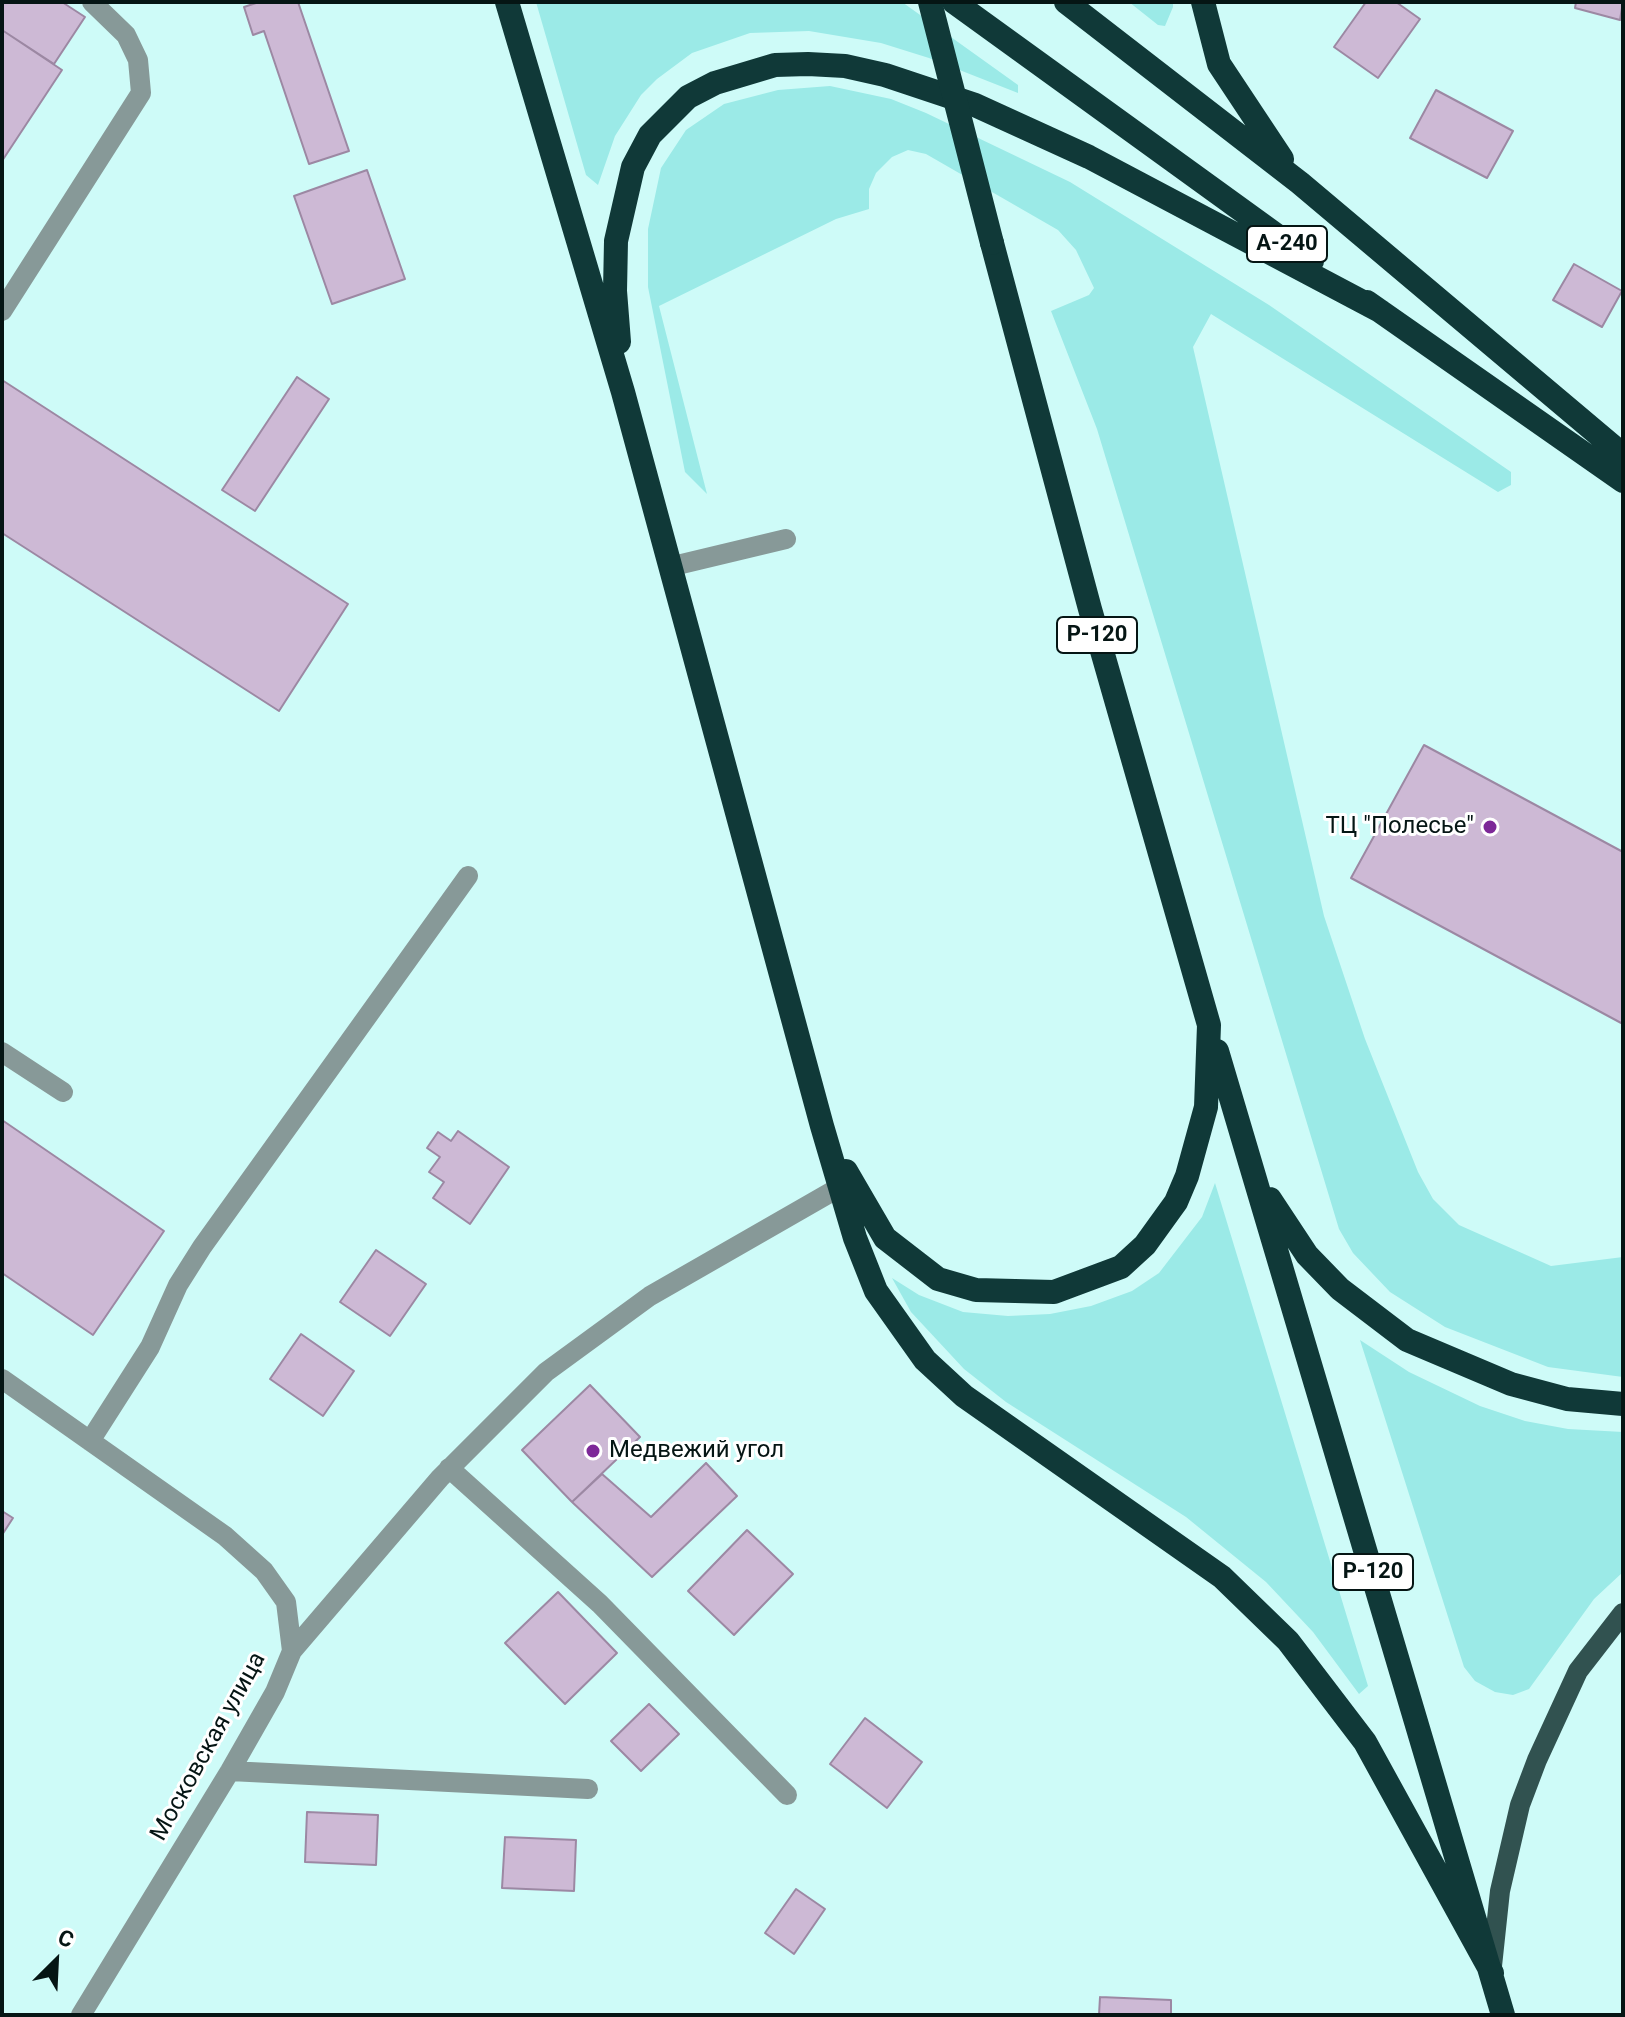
<!DOCTYPE html>
<html>
<head>
<meta charset="utf-8">
<style>
	body { margin:0 }
	#map { position:relative; width:1625px; height:2017px; overflow:hidden; background:#cefbf8; font-family:Roboto,sans-serif }
	canvas { display:block }
	.frame { position:absolute; inset:0; border:4px solid #051514; pointer-events:none }
	.north { position:absolute; left:16px; top:1921px; width:80px; height:80px; -webkit-text-stroke:6px #fff; paint-order:stroke; rotate:24deg; font-size:22px; font-weight:700; line-height:32px; text-align:center; color:#051514 }
	.north::after { content:''; display:block; margin:auto; width:28px; height:36px; background:#051514; clip-path:polygon(50% 0,100% 100%,50% 72%,0 100%) }
</style>
</head>
<body>
<div id="map">
<canvas width="1625" height="2017"></canvas>
<div class="frame"></div>
<div class="north">С</div>
</div>
<script>
const ctx = document.querySelector('canvas').getContext('2d');
ctx.lineJoin = 'round';
function fill(path, color) {
  ctx.fillStyle = color;
  ctx.fill(path, 'evenodd');
}
function toPath(rows) {
  const path = new Path2D();
  for (const r of rows) {
    path.moveTo(r[0], r[1]);
    for (let i = 2; i < r.length; i += 2) path.lineTo(r[i], r[i + 1]);
  }
  return path;
}
function stroke(path, color, width, dash) {
  ctx.strokeStyle = color;
  ctx.lineWidth = width;
  ctx.lineCap = dash ? 'butt' : 'round';
  ctx.setLineDash(dash || []);
  ctx.stroke(path);
}
function drawText(font, color, halo, rows, align = 'center') {
  ctx.font = font + ' Roboto,sans-serif';
  ctx.lineWidth = 6;
  ctx.setLineDash([]);
  ctx.textBaseline = 'middle';
  ctx.strokeStyle = halo;
  ctx.fillStyle = color;
  for (const [text, x, y, turn = 0] of rows) {
    ctx.save();
    ctx.translate(x, y);
    ctx.rotate((+turn || 0) * Math.PI / 180);
    ctx.textAlign = isNaN(turn) ? turn : align;
    if (halo) ctx.strokeText(text, 0, 0);
    ctx.fillText(text, 0, 0);
    ctx.restore();
  }
}
const green = toPath([
	[536,2,902,2,1018,85,1018,93,929,58,881,43,809,31,750,33,692,53,657,79,641,95,615,136,598,185,586,175],
	[1129,2,1173,2,1173,7,1165,26,1158,25],
	[830,86,891,99,926,113,1070,182,1269,305,1511,472,1511,485,1498,492,1211,314,1193,347,1324,916,1365,1039,1418,1172,1433,1199,1459,1225,1551,1266,1623,1257,1623,1377,1548,1367,1445,1327,1390,1292,1353,1253,1339,1229,1097,429,1051,311,1089,295,1094,288,1076,250,1058,230,926,154,908,150,892,157,876,173,869,189,869,209,836,219,659,306,707,494,685,472,648,287,648,229,661,168,686,130,724,104,778,90],
	[1215,1183,1368,1686,1359,1694,1313,1632,1266,1582,1186,1517,1006,1402,964,1369,911,1312,892,1278,919,1295,963,1312,1008,1316,1050,1314,1091,1306,1132,1291,1159,1273,1202,1217],
	[1360,1340,1409,1372,1480,1406,1525,1421,1568,1429,1623,1432,1623,1572,1594,1599,1529,1689,1513,1695,1495,1692,1475,1681,1464,1667]
]);
const building = toPath([
	[2,2,62,2,85,17,54,64,2,30,2,2],
	[259,2,298,2,349,151,309,164,264,31,253,35,244,7,259,2],
	[1366,2,1396,2,1420,19,1378,78,1334,47,1366,2],
	[1576,2,1623,2,1620,20,1575,8,1576,2],
	[2,30,62,70,2,161,2,30],
	[1436,90,1513,131,1487,178,1410,138,1436,90],
	[367,170,405,279,332,304,294,196,367,170],
	[1574,264,1622,291,1602,327,1553,300,1574,264],
	[297,377,329,399,255,511,222,490,297,377],
	[2,380,348,604,279,711,2,533,2,380],
	[1424,745,1623,852,1623,1024,1351,878,1424,745],
	[2,1120,164,1231,93,1335,2,1273,2,1120],
	[458,1131,509,1167,470,1224,433,1198,444,1182,429,1172,440,1157,427,1148,438,1132,451,1141,458,1131],
	[376,1250,426,1284,390,1336,340,1302,376,1250],
	[301,1334,354,1371,323,1416,270,1379,301,1334],
	[590,1385,640,1437,572,1502,522,1450,590,1385],
	[706,1463,737,1496,652,1577,572,1502,602,1474,651,1517,706,1463],
	[2,1511,13,1518,2,1535,2,1511],
	[747,1530,793,1574,734,1635,688,1591,747,1530],
	[558,1592,617,1653,565,1704,505,1643,558,1592],
	[649,1704,679,1734,641,1771,611,1741,649,1704],
	[865,1718,922,1762,887,1808,830,1764,865,1718],
	[307,1812,378,1815,376,1865,305,1862,307,1812],
	[505,1837,576,1840,574,1891,502,1888,505,1837],
	[796,1889,825,1909,794,1954,765,1933,796,1889],
	[1100,1997,1171,2000,1171,2015,1099,2015,1100,1997]
]);
const minor = toPath([
	[2,311,141,93,138,60,126,35,92,2],
	[669,567,786,539],
	[2,1052,63,1092],
	[2,1379,225,1536,264,1571,286,1602,292,1651,275,1692,230,1771,81,2015],
	[90,1441,150,1347,178,1285,202,1247,468,876],
	[449,1468,600,1604,787,1795],
	[292,1651,440,1478,546,1372,650,1296,840,1187],
	[230,1771,588,1789]
]);
const major = toPath([
	[1492,1966,1500,1891,1520,1805,1537,1760,1578,1671,1623,1613]
]);
const highway = toPath([
	[507,2,623,392,822,1126,855,1238,876,1291,925,1360,964,1396,1222,1577,1288,1641,1365,1742,1492,1973],
	[954,2,1312,261],
	[1066,2,1300,183,1623,455],
	[1203,2,1219,64,1282,159],
	[1367,302,1623,481],
	[619,342,615,291,616,241,633,167,650,135,688,97,715,83,775,65,808,64,845,66,885,75,975,105,1089,157,1380,311],
	[1217,1051,1503,2015],
	[846,1171,885,1238,938,1279,976,1290,1054,1292,1121,1267,1145,1245,1176,1202,1187,1176,1206,1107,1209,1025,1090,609,992,243],
	[1270,1199,1307,1255,1340,1289,1407,1340,1511,1384,1567,1399,1623,1404]
]);
const highwayBridge = toPath([
	[930,2,992,243]
]);
const markers = [
	[1490,827,8,"#7d2898"],
	[593,1451,8,"#7d2898"]
];
const shields = [
	[1287,244,80],
	[1097,635,80],
	[1373,1572,80]
];
const shieldNames = [
	["А-240",1287,244],
	["Р-120",1097,635],
	["Р-120",1373,1572]
];
const poiNames = [
	["ТЦ \"Полесье\"",1474,827],
	["Медвежий угол",609,1451,"left"]
];
const streetNames = [
	["Московская улица",209,1747,-61]
];
fill(green, '#9beae7');
fill(building, '#cdb9d5');
stroke(building, '#9c88a3', 2);
stroke(minor, '#879998', 20);
stroke(major, '#315250', 20);
stroke(highway, '#103938', 24);
stroke(highwayBridge, '#103938', 24);
for (const [x, y, r, color] of markers) {
  const dot = new Path2D();
  dot.arc(x, y, r, 0, 2 * Math.PI);
  ctx.fillStyle = color;
  ctx.fill(dot);
  stroke(dot, '#fff', 3);
}
for (const [x, y, w] of shields) {
  const box = new Path2D();
  box.roundRect(x - w / 2, y - 18, w, 36, 6);
  ctx.fillStyle = '#fff';
  ctx.fill(box);
  stroke(box, '#051514', 2);
}
drawText('bold 22px', '#051514', null, shieldNames);
drawText('24px', '#051514', '#fff', poiNames, 'right');
drawText('24px', '#051514', '#fff', streetNames);
</script>
</body>
</html>
